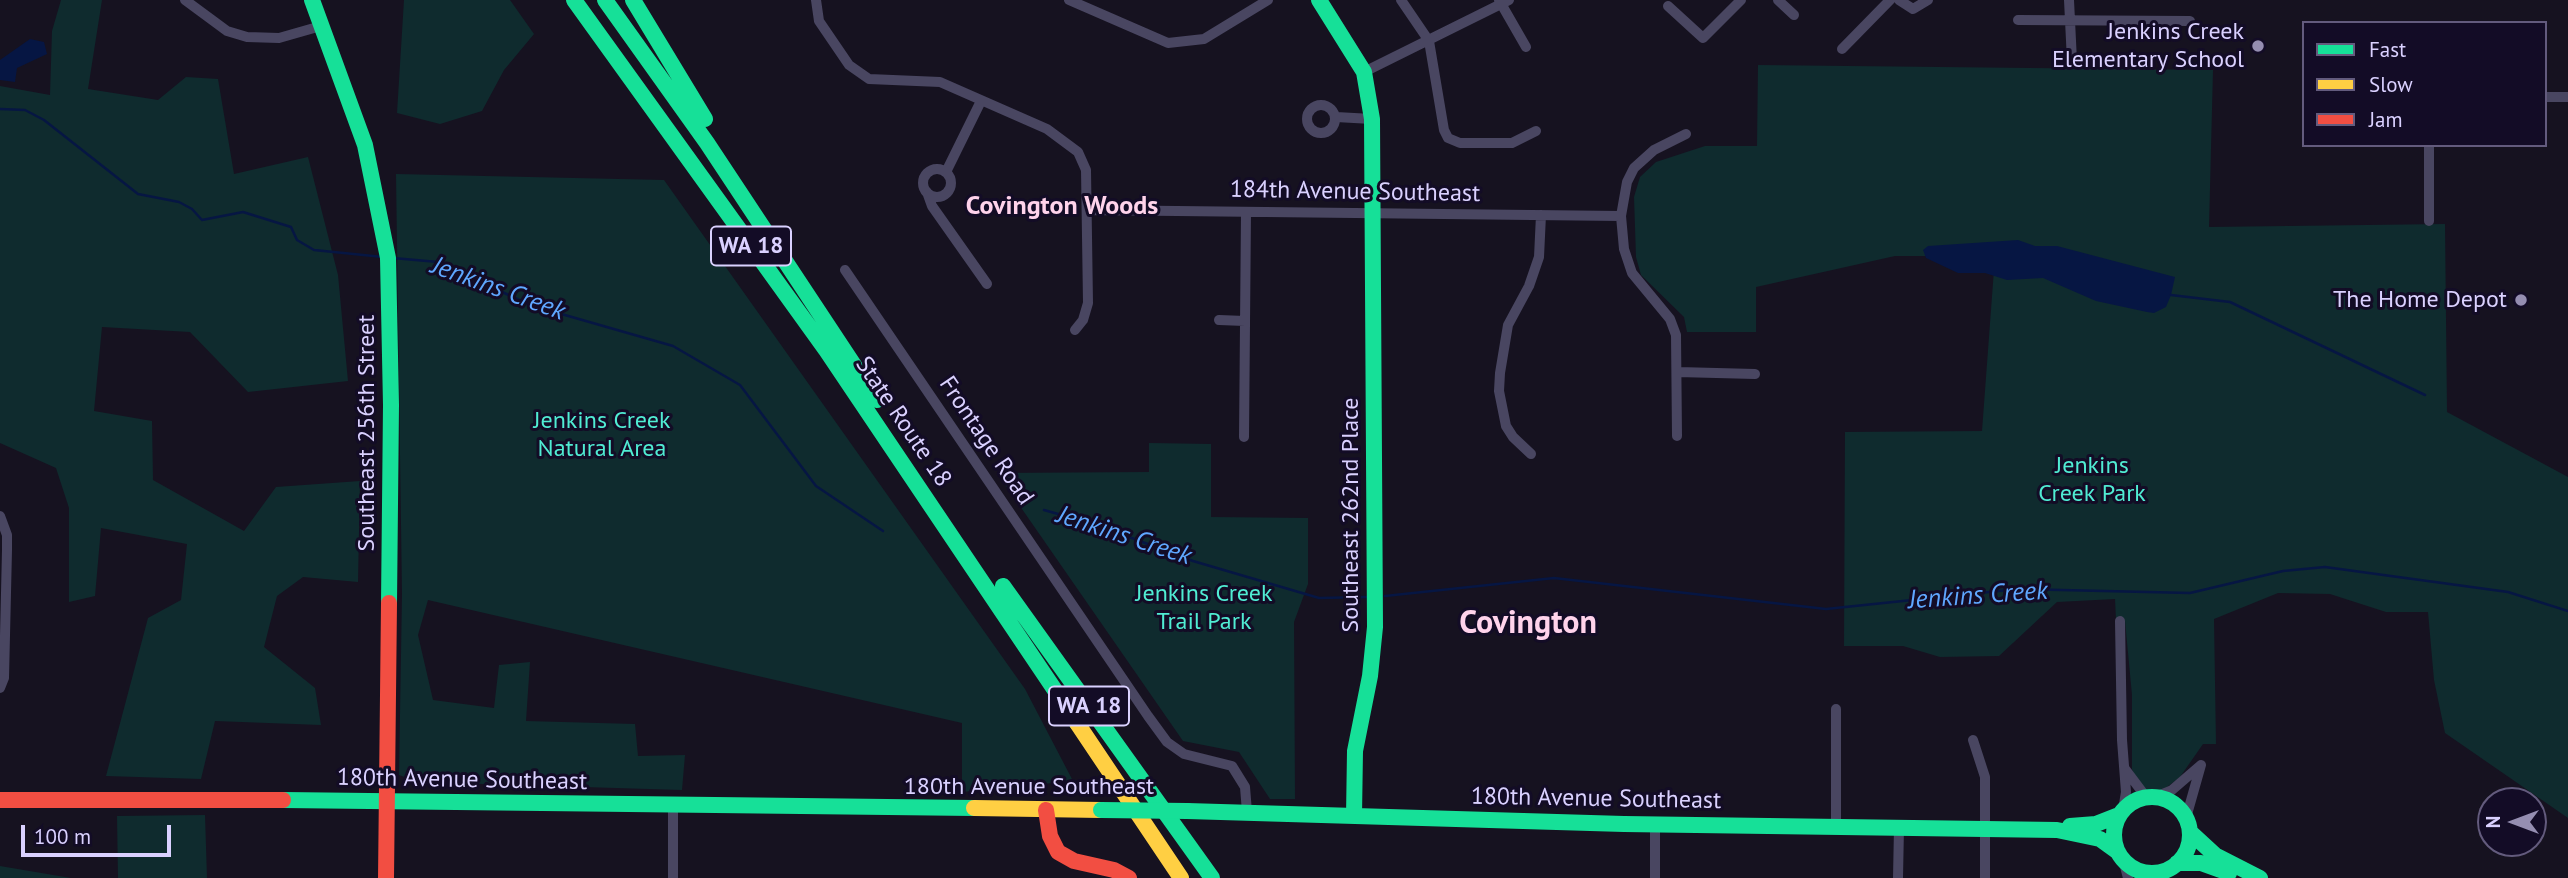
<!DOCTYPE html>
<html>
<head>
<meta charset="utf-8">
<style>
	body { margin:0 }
	#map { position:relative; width:2568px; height:878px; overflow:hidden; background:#161220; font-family:"PT Sans",sans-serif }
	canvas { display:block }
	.legend { position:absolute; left:2302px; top:21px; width:245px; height:126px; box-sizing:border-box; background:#130c26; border:2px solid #635b7d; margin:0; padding:9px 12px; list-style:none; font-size:21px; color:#dad1ff }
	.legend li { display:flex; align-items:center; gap:14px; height:35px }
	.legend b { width:35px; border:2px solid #635b7d }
	.north { position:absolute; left:2477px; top:787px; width:70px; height:70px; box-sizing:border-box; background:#130c26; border:2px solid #635b7d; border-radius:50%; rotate:270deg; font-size:19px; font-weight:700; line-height:28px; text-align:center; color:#dad1ff }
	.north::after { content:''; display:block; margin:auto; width:24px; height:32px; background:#958eb1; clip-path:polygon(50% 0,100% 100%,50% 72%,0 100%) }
	.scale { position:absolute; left:21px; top:825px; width:150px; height:32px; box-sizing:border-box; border:4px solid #dad1ff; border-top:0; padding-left:9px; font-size:21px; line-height:24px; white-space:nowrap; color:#dad1ff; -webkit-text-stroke:5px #130c26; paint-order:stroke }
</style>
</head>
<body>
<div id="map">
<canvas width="2568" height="878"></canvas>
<ul class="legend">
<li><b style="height:9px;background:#16e098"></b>Fast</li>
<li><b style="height:9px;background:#ffcf43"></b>Slow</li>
<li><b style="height:9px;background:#f24e42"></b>Jam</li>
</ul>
<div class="north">N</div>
<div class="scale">100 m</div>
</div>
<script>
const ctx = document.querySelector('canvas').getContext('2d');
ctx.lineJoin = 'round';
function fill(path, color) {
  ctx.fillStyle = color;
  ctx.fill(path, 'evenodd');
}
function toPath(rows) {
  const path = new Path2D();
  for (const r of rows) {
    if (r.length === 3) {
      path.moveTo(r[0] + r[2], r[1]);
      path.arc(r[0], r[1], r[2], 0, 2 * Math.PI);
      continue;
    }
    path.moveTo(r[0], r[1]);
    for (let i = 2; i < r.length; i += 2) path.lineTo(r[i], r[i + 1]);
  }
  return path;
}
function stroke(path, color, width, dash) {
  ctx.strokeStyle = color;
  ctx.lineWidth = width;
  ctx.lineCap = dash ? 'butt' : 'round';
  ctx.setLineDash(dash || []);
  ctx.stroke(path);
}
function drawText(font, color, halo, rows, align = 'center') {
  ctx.font = font + ' "PT Sans",sans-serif';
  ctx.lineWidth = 6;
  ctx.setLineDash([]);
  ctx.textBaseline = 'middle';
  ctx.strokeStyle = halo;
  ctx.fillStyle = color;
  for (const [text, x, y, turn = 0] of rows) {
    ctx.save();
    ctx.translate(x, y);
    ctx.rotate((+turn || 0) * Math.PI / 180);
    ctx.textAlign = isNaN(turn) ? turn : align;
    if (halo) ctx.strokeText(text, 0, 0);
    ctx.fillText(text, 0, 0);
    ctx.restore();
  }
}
const green = toPath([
	[61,0,102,0,88,89,158,100,186,77,218,79,234,174,308,157,338,275,348,381,248,392,190,332,102,327,94,411,152,421,153,480,244,531,276,487,360,481,358,582,303,577,277,596,264,647,315,688,321,725,215,721,201,779,106,776,148,618,181,600,187,544,101,528,95,596,69,602,69,508,56,468,0,443,0,86,50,95,52,31],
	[404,0,510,0,534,34,504,70,482,111,440,124,397,113],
	[1758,65,2213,70,2209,227,2445,224,2447,412,2568,477,2568,818,2445,733,2434,680,2428,612,2386,612,2330,594,2278,593,2214,619,2216,744,2203,744,2180,777,2163,790,2153,792,2145,790,2136,780,2132,769,2132,695,2125,621,2116,620,2115,599,2057,602,1999,656,1940,657,1903,646,1844,646,1845,432,1982,431,1995,256,1895,256,1756,287,1756,332,1687,332,1684,317,1641,275,1636,257,1634,197,1640,177,1656,162,1705,146,1757,146],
	[396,174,664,180,1025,689,1073,781,962,792,962,723,428,600,418,635,433,700,494,708,499,665,530,662,526,721,635,724,638,756,685,755,682,790,418,782,399,775,402,594],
	[1149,443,1211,444,1211,517,1308,518,1308,584,1294,622,1295,799,1270,799,1239,752,1183,741,997,473,1149,472],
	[205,815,207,878,118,878,117,816],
	[0,866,71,878,0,878]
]);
const water = toPath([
	[30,39,44,42,47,54,17,68,15,82,0,80,0,60],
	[2018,240,2035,246,2057,246,2175,277,2171,295,2166,307,2154,313,2147,312,2096,301,2043,278,2007,280,1985,273,1958,273,1926,258,1923,250,1928,246]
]);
const stream = toPath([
	[0,109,25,110,44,120,138,194,179,202,192,209,202,220,243,212,291,227,297,240,314,250,383,257],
	[393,258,438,262,530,305,673,346,740,385,816,486,883,531],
	[2171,295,2230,302,2425,395],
	[1044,510,1097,525,1193,561,1319,598,1367,597],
	[1385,596,1554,578,1826,609,2018,589,2190,593,2283,571,2325,567,2508,592,2568,611]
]);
const street = toPath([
	[185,0,227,31,247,37,279,38,321,26],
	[816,0,819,21,849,65,869,79,940,82,1047,129,1078,152,1086,170,1088,303,1083,320,1075,330],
	[1069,0,1168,43,1204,39,1268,0],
	[1401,0,1429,41,1444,130,1448,138,1460,143,1512,143,1536,131],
	[1499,0,1526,47],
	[1778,0,1794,15],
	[1899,0,1913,9,1928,0],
	[2069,0,2072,61],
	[1668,6,1703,38,1741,0],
	[2018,20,2190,21],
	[1842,49,1890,0],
	[1364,72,1509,0],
	[2545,97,2568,97],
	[1321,119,14],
	[1336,117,1372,119],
	[937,183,14],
	[946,172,981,101],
	[927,192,932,206,987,284],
	[1088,210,1621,216],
	[2429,221,2429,145],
	[845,270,1148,716,1167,742,1184,754,1232,766,1245,787,1247,812],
	[1219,320,1245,321],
	[1678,372,1755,374],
	[1677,436,1676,335,1670,319,1632,273,1624,249,1621,216,1627,182,1634,168,1654,150,1686,134],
	[1244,437,1246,212],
	[1531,454,1513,437,1506,426,1499,391,1500,373,1508,325,1529,286,1539,257,1541,215],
	[0,516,7,535,7,550,4,678,0,688],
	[2120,621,2122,740,2126,792,2123,810],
	[1973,740,1985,777,1985,878],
	[2125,769,2146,797],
	[2155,797,2172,790,2201,765],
	[673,806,673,878],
	[2186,818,2201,765],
	[1655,825,1655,878],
	[1836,826,1836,709],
	[2123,859,2128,878],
	[1898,878,1899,827],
	[2148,878,2155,873]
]);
const fast = toPath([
	[312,0,365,145,388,258,391,405,389,603],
	[574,0,826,350,1077,723],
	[605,0,707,143,877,400],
	[633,0,705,119],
	[1319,0,1364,72,1372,119,1375,627,1370,676,1355,751,1354,816],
	[1003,586,1212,878],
	[2152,835,38],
	[283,800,974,808],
	[1187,811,1624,824,2057,830,2100,839,2118,852],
	[2070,826,2096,824,2119,815],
	[2190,832,2215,855,2260,878],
	[2177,863,2201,863,2229,873]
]);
const slow = toPath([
	[1077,723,1181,878],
	[974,808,1101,810]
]);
const jam = toPath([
	[0,800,283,800],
	[1046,810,1050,836,1058,852,1074,861,1114,870,1129,878],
	[386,878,389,603]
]);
const fastBridge = toPath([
	[1101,810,1187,811]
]);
const markers = [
	[2258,46,7,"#958eb1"],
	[2521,300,7,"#958eb1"]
];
const shields = [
	[751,246,80],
	[1089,706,80]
];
const shieldNames = [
	["WA 18",751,246],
	["WA 18",1089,706]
];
const poiNames = [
	["Jenkins Creek",2244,32],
	["Elementary School",2244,60],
	["The Home Depot",2507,300]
];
const streetNames = [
	["184th Avenue Southeast",1355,192,1],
	["State Route 18",903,422,56],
	["Southeast 256th Street",367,433,-90],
	["Frontage Road",986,441,56],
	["Southeast 262nd Place",1351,515,-90],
	["180th Avenue Southeast",462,780,1],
	["180th Avenue Southeast",1029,787],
	["180th Avenue Southeast",1596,799,1]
];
const parkNames = [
	["Jenkins Creek",602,421],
	["Natural Area",602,449],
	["Jenkins",2092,466],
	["Creek Park",2092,494],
	["Jenkins Creek",1204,594],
	["Trail Park",1204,622]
];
const neighbourhoodNames = [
	["Covington Woods",1062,207]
];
const waterNames = [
	["Jenkins Creek",498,289,20],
	["Jenkins Creek",1124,536,18],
	["Jenkins Creek",1978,596,-4]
];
const districtNames = [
	["Covington",1528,624]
];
fill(green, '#0f2b2e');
fill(water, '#061643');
stroke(stream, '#061643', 2.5);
stroke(street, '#494661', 10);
stroke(fast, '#16e098', 16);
stroke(slow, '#ffcf43', 16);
stroke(jam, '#f24e42', 16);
stroke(fastBridge, '#16e098', 16);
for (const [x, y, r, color] of markers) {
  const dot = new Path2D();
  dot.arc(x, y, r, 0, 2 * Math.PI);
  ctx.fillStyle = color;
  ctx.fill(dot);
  stroke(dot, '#130c26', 2.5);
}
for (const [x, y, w] of shields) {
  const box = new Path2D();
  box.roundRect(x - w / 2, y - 19.5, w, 39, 5);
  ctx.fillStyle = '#130c26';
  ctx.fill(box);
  stroke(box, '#dad1ff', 2);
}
drawText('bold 23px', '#dad1ff', null, shieldNames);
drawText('24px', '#dad1ff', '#130c26', poiNames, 'right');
drawText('24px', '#dad1ff', '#130c26', streetNames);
drawText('24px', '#50ecd3', '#130c26', parkNames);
drawText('bold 26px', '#ffd3eb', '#130c26', neighbourhoodNames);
drawText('italic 26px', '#5fa7ff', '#130c26', waterNames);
drawText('bold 32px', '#ffd3eb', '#130c26', districtNames);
</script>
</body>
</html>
